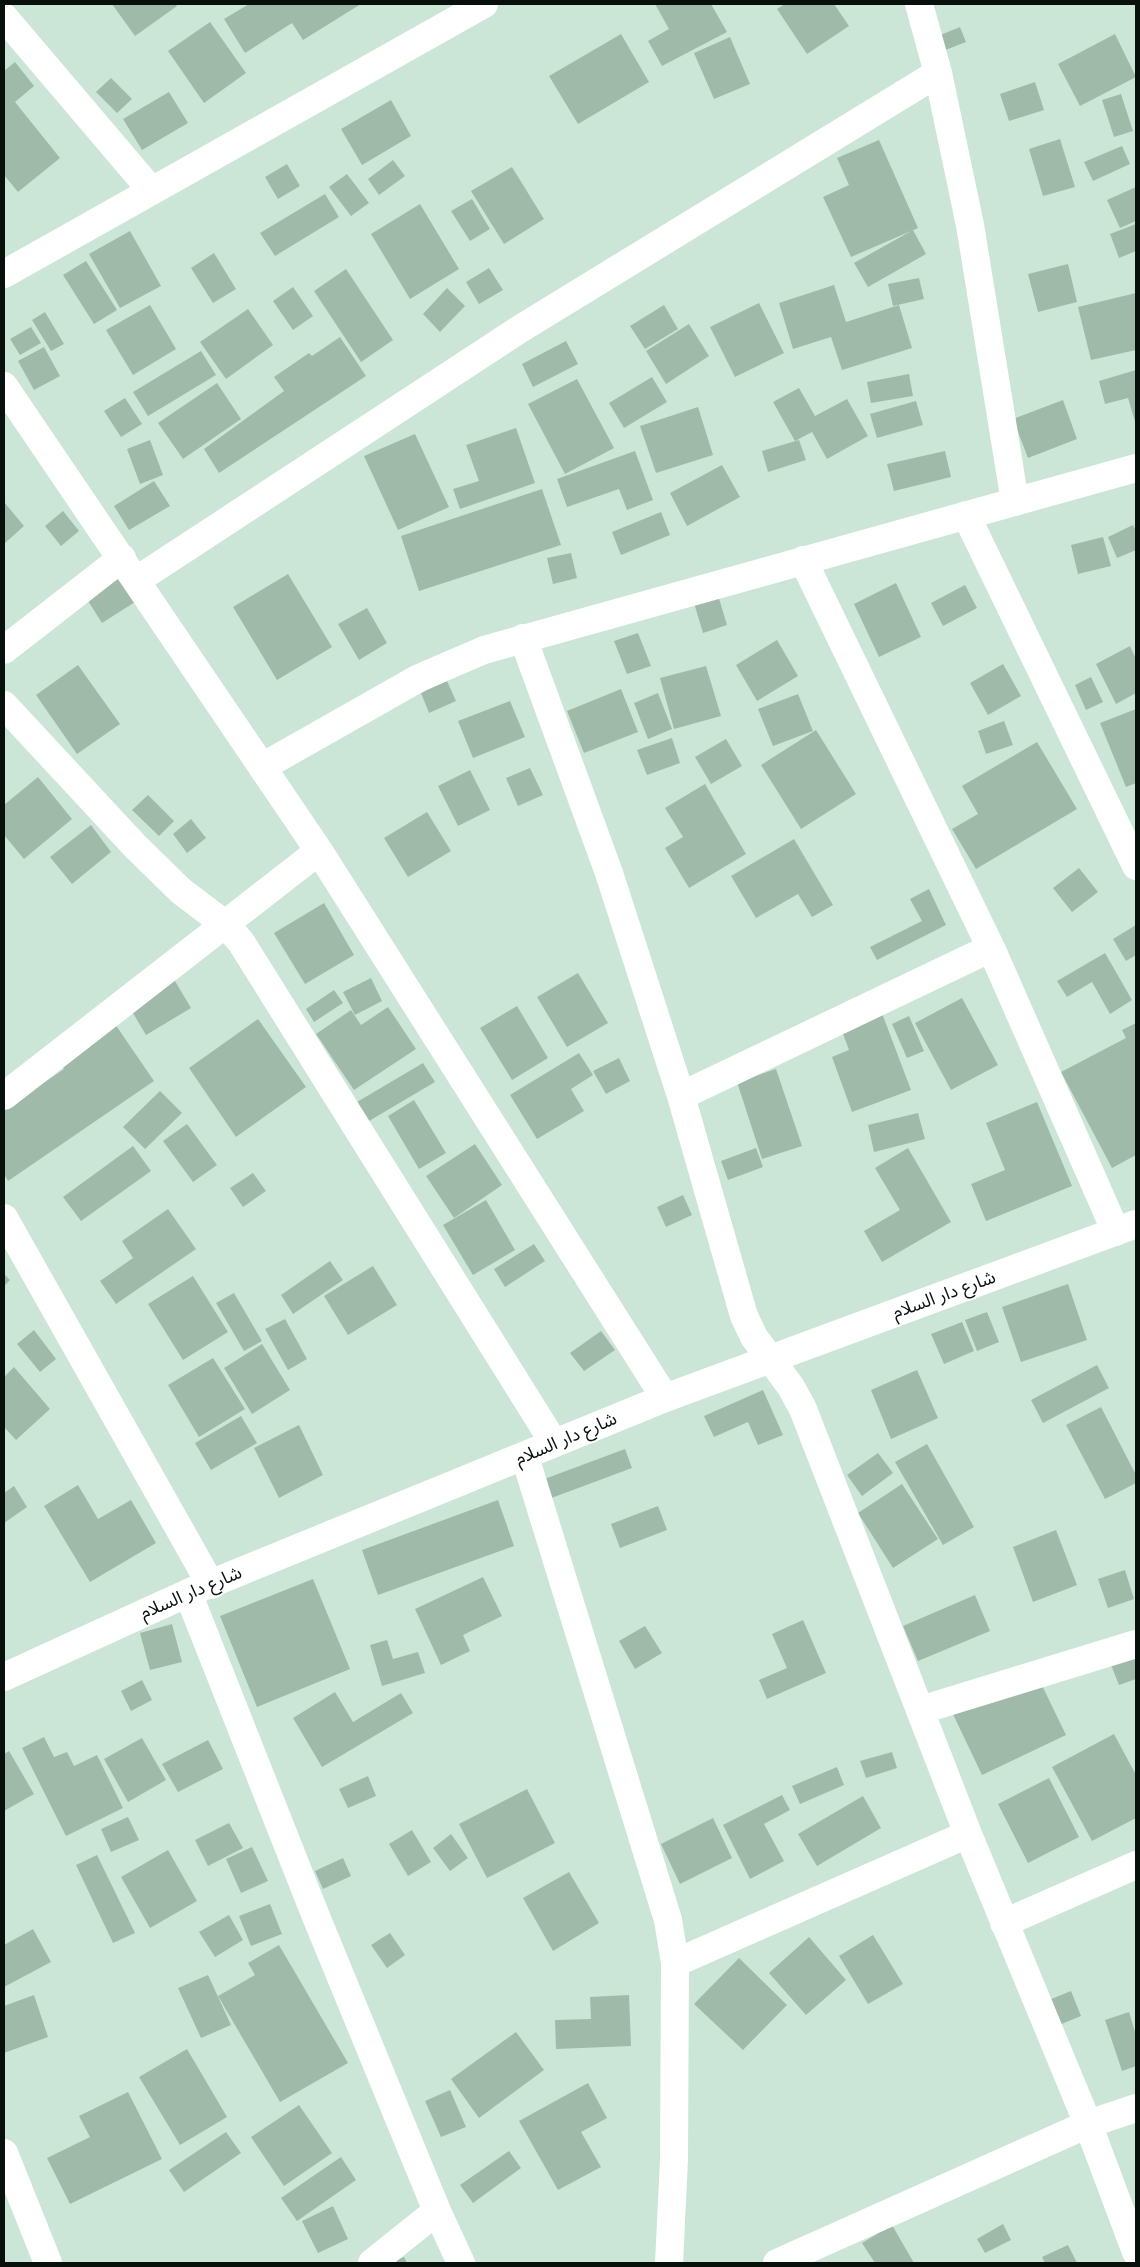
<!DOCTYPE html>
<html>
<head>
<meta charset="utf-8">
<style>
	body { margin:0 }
	#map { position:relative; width:1140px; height:2267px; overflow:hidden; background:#cbe6d6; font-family:Quicksand,sans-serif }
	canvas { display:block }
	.frame { position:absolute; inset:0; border:5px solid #07100b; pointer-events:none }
</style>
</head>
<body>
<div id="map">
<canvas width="1140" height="2267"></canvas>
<div class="frame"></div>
</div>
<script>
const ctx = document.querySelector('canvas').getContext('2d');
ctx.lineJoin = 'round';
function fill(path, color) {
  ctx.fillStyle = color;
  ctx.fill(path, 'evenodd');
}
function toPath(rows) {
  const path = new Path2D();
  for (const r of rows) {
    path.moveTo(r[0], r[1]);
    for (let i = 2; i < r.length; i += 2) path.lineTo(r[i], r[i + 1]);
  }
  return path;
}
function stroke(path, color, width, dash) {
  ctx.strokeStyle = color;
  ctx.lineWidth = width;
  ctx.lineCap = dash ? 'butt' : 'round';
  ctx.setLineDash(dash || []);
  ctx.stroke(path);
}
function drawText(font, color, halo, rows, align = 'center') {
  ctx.font = font + ' Quicksand,"Noto Sans Arabic",sans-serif';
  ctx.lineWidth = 4;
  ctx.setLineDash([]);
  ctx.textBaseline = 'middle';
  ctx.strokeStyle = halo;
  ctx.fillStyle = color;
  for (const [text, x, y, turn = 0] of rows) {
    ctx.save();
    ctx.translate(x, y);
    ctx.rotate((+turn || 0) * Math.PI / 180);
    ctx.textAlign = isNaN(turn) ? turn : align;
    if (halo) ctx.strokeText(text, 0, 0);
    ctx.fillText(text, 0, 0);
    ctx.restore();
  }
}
const building = toPath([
	[112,4,175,4,177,6,135,36],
	[249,4,361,4,303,40,292,23,245,53,224,19],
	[655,4,711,4,727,32,662,66,648,41,669,29],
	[785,4,834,4,849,26,807,54,777,9],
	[210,22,246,73,204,103,168,51],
	[960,27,966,42,943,51,938,36],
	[621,34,649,82,578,124,549,76],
	[1115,34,1136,77,1080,106,1058,64],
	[730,37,750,84,714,99,694,53],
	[15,62,34,86,15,102,60,158,18,192,4,175,4,71],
	[111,78,132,99,117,113,96,92],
	[1035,82,1044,110,1009,121,1000,94],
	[169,92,188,123,142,150,123,119],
	[1121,94,1133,131,1114,137,1102,100],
	[391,100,411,136,362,165,341,129],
	[1060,139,1075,187,1043,196,1029,149],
	[879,140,918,228,851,257,823,197,849,185,837,158],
	[1122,146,1130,164,1093,181,1084,162],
	[393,160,405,176,379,195,368,179],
	[287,164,300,186,278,199,265,177],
	[512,167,544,219,504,244,471,191],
	[347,174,369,203,351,216,329,187],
	[1136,187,1136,221,1120,228,1107,200],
	[325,194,339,217,275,256,260,233],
	[472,199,490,229,470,241,451,211],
	[420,204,459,269,410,299,371,234],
	[1136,224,1136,251,1119,258,1110,234],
	[913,230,926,254,868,287,854,263],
	[130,231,161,286,120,308,89,254],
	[214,253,236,289,213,303,191,268],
	[86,261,117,310,94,324,63,275],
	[1068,264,1077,302,1038,312,1028,274],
	[489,268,503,290,479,304,466,282],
	[346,269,393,340,361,362,314,291],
	[919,278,924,299,893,306,888,284],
	[834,285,846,322,899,305,912,348,842,370,831,337,793,349,779,303],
	[293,287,313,316,293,330,273,301],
	[447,288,465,306,440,332,423,314],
	[1136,293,1136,350,1091,360,1078,307],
	[759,303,784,353,735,377,710,327],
	[150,305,176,349,133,375,106,330],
	[664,305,678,329,645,349,630,326],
	[248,309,273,345,226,379,200,342],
	[45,312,64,344,51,351,32,320],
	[689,324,709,356,666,384,646,351],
	[31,327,41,343,20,355,10,339],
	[340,337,366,376,219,473,204,449,284,391,274,377,309,353,312,356],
	[566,341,578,364,533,387,522,364],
	[44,347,60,376,34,390,18,361],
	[201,351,216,375,148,416,133,392],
	[1136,370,1136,425,1128,398,1105,404,1099,381],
	[909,374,913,396,871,403,867,382],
	[652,377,667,402,624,428,609,403],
	[577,379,614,448,565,474,528,404],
	[217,383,241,419,183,459,158,423],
	[799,388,815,416,847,399,868,436,827,459,812,432,795,441,773,402],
	[125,398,142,424,121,437,104,411],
	[1063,400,1077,439,1028,458,1013,419],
	[916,401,923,425,877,438,870,414],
	[698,407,713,455,656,473,640,426],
	[516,428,535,483,460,509,453,489,479,481,466,445],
	[415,434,449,507,398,530,364,456],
	[150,440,163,475,140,484,127,449],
	[799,440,806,460,768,472,762,451],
	[635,451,653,500,627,510,619,489,567,507,557,479],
	[945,451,951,477,894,491,887,464],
	[722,465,740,497,687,526,670,493],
	[154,481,170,506,129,530,114,506],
	[542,489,561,545,419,591,401,536],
	[4,502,24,526,4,544],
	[63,511,79,531,61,546,45,526],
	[661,512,670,535,621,555,612,532],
	[1133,525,1136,531,1136,550,1117,558,1108,537],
	[1103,537,1111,566,1078,574,1071,545],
	[571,553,577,578,553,584,547,558],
	[110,564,135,602,102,623,78,585],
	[288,574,332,647,277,680,233,607],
	[896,583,921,637,879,657,854,604],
	[965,585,977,608,943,626,931,603],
	[718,595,727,625,703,633,694,603],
	[367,608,387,643,359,660,338,624],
	[638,633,651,666,627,674,614,641],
	[777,640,798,676,757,701,736,665],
	[1130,646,1136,659,1136,693,1116,704,1096,664],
	[1003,664,1021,696,988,715,970,683],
	[78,665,120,724,77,754,36,695],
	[706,666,721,716,674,729,660,678],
	[1091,677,1103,702,1086,710,1075,685],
	[447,681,456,701,429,713,421,693],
	[621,689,638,732,584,753,567,711],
	[658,693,672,729,648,739,634,703],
	[798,694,813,731,773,746,758,709],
	[510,701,525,737,473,758,458,721],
	[1136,709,1136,783,1126,787,1100,723],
	[1004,721,1013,745,986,754,978,731],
	[816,730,856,794,801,829,761,765],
	[672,738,680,763,647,775,637,750],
	[726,739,742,766,711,784,695,757],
	[1037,742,1077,809,976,869,952,829,978,814,962,786],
	[530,768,543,795,518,806,506,778],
	[470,770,490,810,458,826,438,786],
	[38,777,72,819,24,859,4,835,4,805],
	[705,784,746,854,689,888,665,848,683,837,665,808],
	[148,795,174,821,159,836,132,810],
	[427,812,451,851,408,877,384,838],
	[191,819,206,838,187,853,173,834],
	[91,825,111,852,72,884,50,857],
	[794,839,833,905,812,917,798,894,756,918,731,876],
	[1079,868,1098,892,1072,912,1053,888],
	[929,889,946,925,877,960,870,947,922,921,910,899],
	[324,903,354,955,305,984,274,933],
	[1136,925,1136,955,1126,961,1113,939],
	[1105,953,1132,1000,1110,1014,1092,982,1067,997,1057,981],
	[578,973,608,1023,567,1047,537,997],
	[172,976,191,1008,146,1035,127,1003],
	[371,978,382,1001,355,1015,343,992],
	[334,990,343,1003,314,1022,306,1009],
	[962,998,998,1065,951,1090,915,1023],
	[517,1006,548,1058,512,1080,480,1028],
	[388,1007,416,1049,354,1090,316,1034,351,1010,361,1025],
	[880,1008,911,1090,852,1112,832,1057,849,1050,839,1023],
	[909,1016,924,1051,907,1058,892,1024],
	[258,1019,306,1087,236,1137,189,1068],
	[1136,1023,1136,1155,1112,1168,1061,1072,1126,1038,1122,1030],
	[115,1024,154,1081,8,1181,4,1174,4,1110,64,1069,60,1062],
	[579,1053,593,1075,571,1089,584,1111,537,1139,510,1095],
	[619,1058,630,1081,606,1094,593,1071],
	[423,1063,435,1082,369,1121,357,1102],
	[776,1069,802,1146,762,1159,737,1082],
	[160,1091,182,1113,145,1149,123,1127],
	[414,1100,446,1153,419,1169,388,1116],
	[1037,1102,1072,1186,986,1221,971,1184,1005,1170,986,1123],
	[918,1113,925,1139,874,1152,868,1125],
	[187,1124,217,1165,193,1182,163,1141],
	[475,1144,502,1185,454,1218,426,1176],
	[133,1146,151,1171,81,1221,63,1197],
	[756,1148,763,1167,728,1180,721,1161],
	[908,1148,951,1222,882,1262,864,1231,900,1210,875,1168],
	[253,1173,266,1191,243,1207,230,1188],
	[683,1195,692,1215,666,1227,657,1207],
	[486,1200,515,1250,473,1275,443,1225],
	[168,1209,196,1249,116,1304,100,1281,133,1258,122,1241],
	[534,1244,545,1261,505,1287,494,1269],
	[330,1261,343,1280,293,1314,281,1295],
	[373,1266,397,1305,348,1335,324,1296],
	[4,1274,10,1280,4,1286],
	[193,1276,228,1332,183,1360,148,1304],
	[1068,1284,1087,1340,1021,1362,1002,1307],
	[234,1293,262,1341,244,1351,216,1303],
	[987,1312,999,1342,977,1351,965,1320],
	[285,1319,307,1359,288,1370,265,1329],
	[962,1322,974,1351,944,1364,931,1334],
	[34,1330,56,1359,40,1372,17,1344],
	[601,1331,615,1350,584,1371,570,1353],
	[262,1344,290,1390,252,1414,224,1368],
	[213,1358,245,1409,199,1437,168,1385],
	[1097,1365,1109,1388,1043,1423,1031,1400],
	[14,1367,50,1409,16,1440,4,1427,4,1377],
	[917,1370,938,1418,891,1439,871,1390],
	[763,1390,783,1435,758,1445,748,1422,714,1437,704,1416],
	[1101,1407,1136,1475,1136,1483,1105,1499,1066,1425],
	[241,1416,257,1443,211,1470,195,1443],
	[299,1425,323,1475,279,1498,254,1448],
	[927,1444,974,1527,943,1545,895,1462],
	[625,1449,632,1468,546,1500,539,1481],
	[878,1453,893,1473,862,1496,847,1475],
	[902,1484,938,1539,893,1568,858,1513],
	[78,1485,98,1519,131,1500,156,1543,90,1582,44,1506],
	[14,1486,27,1507,4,1523,4,1493],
	[498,1500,514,1546,378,1595,362,1550],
	[658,1506,667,1530,620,1548,611,1524],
	[1056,1530,1077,1585,1033,1602,1013,1547],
	[1125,1570,1134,1599,1108,1608,1098,1579],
	[483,1577,502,1616,463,1635,470,1651,441,1665,415,1609],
	[313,1579,350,1669,257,1707,220,1616],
	[975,1595,990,1631,918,1661,903,1626],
	[803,1620,826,1673,767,1699,759,1680,787,1668,772,1634],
	[172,1624,182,1662,150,1670,140,1633],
	[645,1626,662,1653,635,1669,619,1641],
	[387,1640,393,1659,418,1652,425,1673,382,1686,370,1645],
	[1136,1655,1136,1679,1119,1685,1109,1660],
	[1035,1671,1066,1735,982,1775,951,1710],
	[142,1680,152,1700,131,1711,121,1691],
	[335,1692,353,1722,401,1693,413,1713,322,1767,293,1718],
	[1114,1734,1136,1775,1136,1818,1092,1841,1052,1767],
	[44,1737,54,1757,67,1752,74,1766,97,1755,123,1808,66,1836,22,1748],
	[142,1738,166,1780,128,1802,104,1759],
	[208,1740,223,1769,178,1792,162,1764],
	[9,1751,34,1794,4,1811,4,1754],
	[892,1752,897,1768,866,1778,860,1761],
	[837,1767,844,1785,800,1804,792,1786],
	[368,1776,376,1796,348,1808,339,1789],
	[1049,1778,1079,1837,1028,1863,998,1804],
	[527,1789,555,1843,487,1878,459,1824],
	[782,1795,790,1810,764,1824,784,1861,750,1879,723,1825],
	[863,1796,881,1828,817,1866,798,1834],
	[128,1817,139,1840,111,1852,101,1829],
	[713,1818,732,1858,680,1884,661,1844],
	[229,1823,243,1848,208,1866,195,1840],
	[412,1830,431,1862,408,1876,389,1844],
	[451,1834,468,1858,450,1871,433,1848],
	[252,1847,268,1881,241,1893,226,1859],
	[168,1850,197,1901,150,1928,121,1877],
	[97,1855,135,1933,113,1943,76,1865],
	[343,1858,351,1876,323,1889,315,1871],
	[569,1872,599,1923,553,1951,523,1898],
	[270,1904,282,1934,251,1946,239,1916],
	[229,1915,243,1940,215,1957,199,1932],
	[33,1929,51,1962,4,1987,4,1945],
	[390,1933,405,1955,387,1968,371,1945],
	[873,1935,903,1984,868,2004,839,1956],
	[809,1937,846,1980,806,2015,769,1973],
	[279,1945,348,2063,280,2102,218,1996,255,1975,248,1963],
	[739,1958,787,2005,743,2050,694,2004],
	[208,1975,231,2025,201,2038,178,1988],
	[1071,1991,1081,2016,1059,2025,1049,2000],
	[34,1995,48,2037,4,2053,4,2006],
	[629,1995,631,2046,556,2049,555,2020,591,2019,590,1997],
	[1129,2012,1136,2035,1136,2066,1122,2071,1105,2020],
	[516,2032,544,2070,479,2118,451,2079],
	[187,2049,227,2117,180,2145,139,2077],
	[588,2083,607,2118,581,2132,601,2167,558,2190,519,2121],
	[450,2090,466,2127,441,2137,425,2101],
	[128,2092,162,2159,70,2204,47,2158,90,2137,79,2116],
	[299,2105,332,2153,284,2186,251,2137],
	[226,2132,241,2153,184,2192,169,2170],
	[509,2151,521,2168,473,2203,460,2185],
	[341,2157,356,2180,297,2221,281,2198],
	[333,2206,348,2239,318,2253,302,2221],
	[1003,2224,1011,2240,985,2253,977,2239],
	[892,2225,914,2263,875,2263,862,2243],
	[1068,2245,1077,2263,1045,2263,1042,2257],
	[404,2257,407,2263,390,2263]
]);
const street = toPath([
	[919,4,938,73,970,225,1015,502],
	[4,17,151,190],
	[4,274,484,4],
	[4,386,319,851,665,1398],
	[966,515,1136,866],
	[803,560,991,948,1116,1232],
	[137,580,520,329,938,73],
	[523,638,609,873,681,1096,744,1316,754,1337,791,1387,803,1409,968,1834,1088,2124,1136,2252],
	[4,650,122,558],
	[4,705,135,846,181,891,226,925,241,942,554,1443],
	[262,767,419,678,484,650,1136,468],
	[4,1096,319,851],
	[681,1096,991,948],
	[4,1218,211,1585],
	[525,1457,668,1920,675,1963,674,2160,669,2263],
	[188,1593,315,1914,437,2211,461,2263],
	[921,1710,1136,1644],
	[1004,1923,1136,1865],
	[675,1963,968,1834],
	[4,2153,48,2263],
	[372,2263,437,2211],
	[777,2263,1088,2124,1136,2108]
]);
const secondary = toPath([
	[4,1677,188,1593,665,1398,1136,1224]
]);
const streetNames = [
	["شارع دار السلام",944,1295,-20],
	["شارع دار السلام",566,1439,-23],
	["شارع دار السلام",191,1593,-23]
];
fill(building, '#a0baaa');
stroke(street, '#fff', 28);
stroke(secondary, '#fff', 28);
drawText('18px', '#07100b', '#fff', streetNames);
</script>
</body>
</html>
